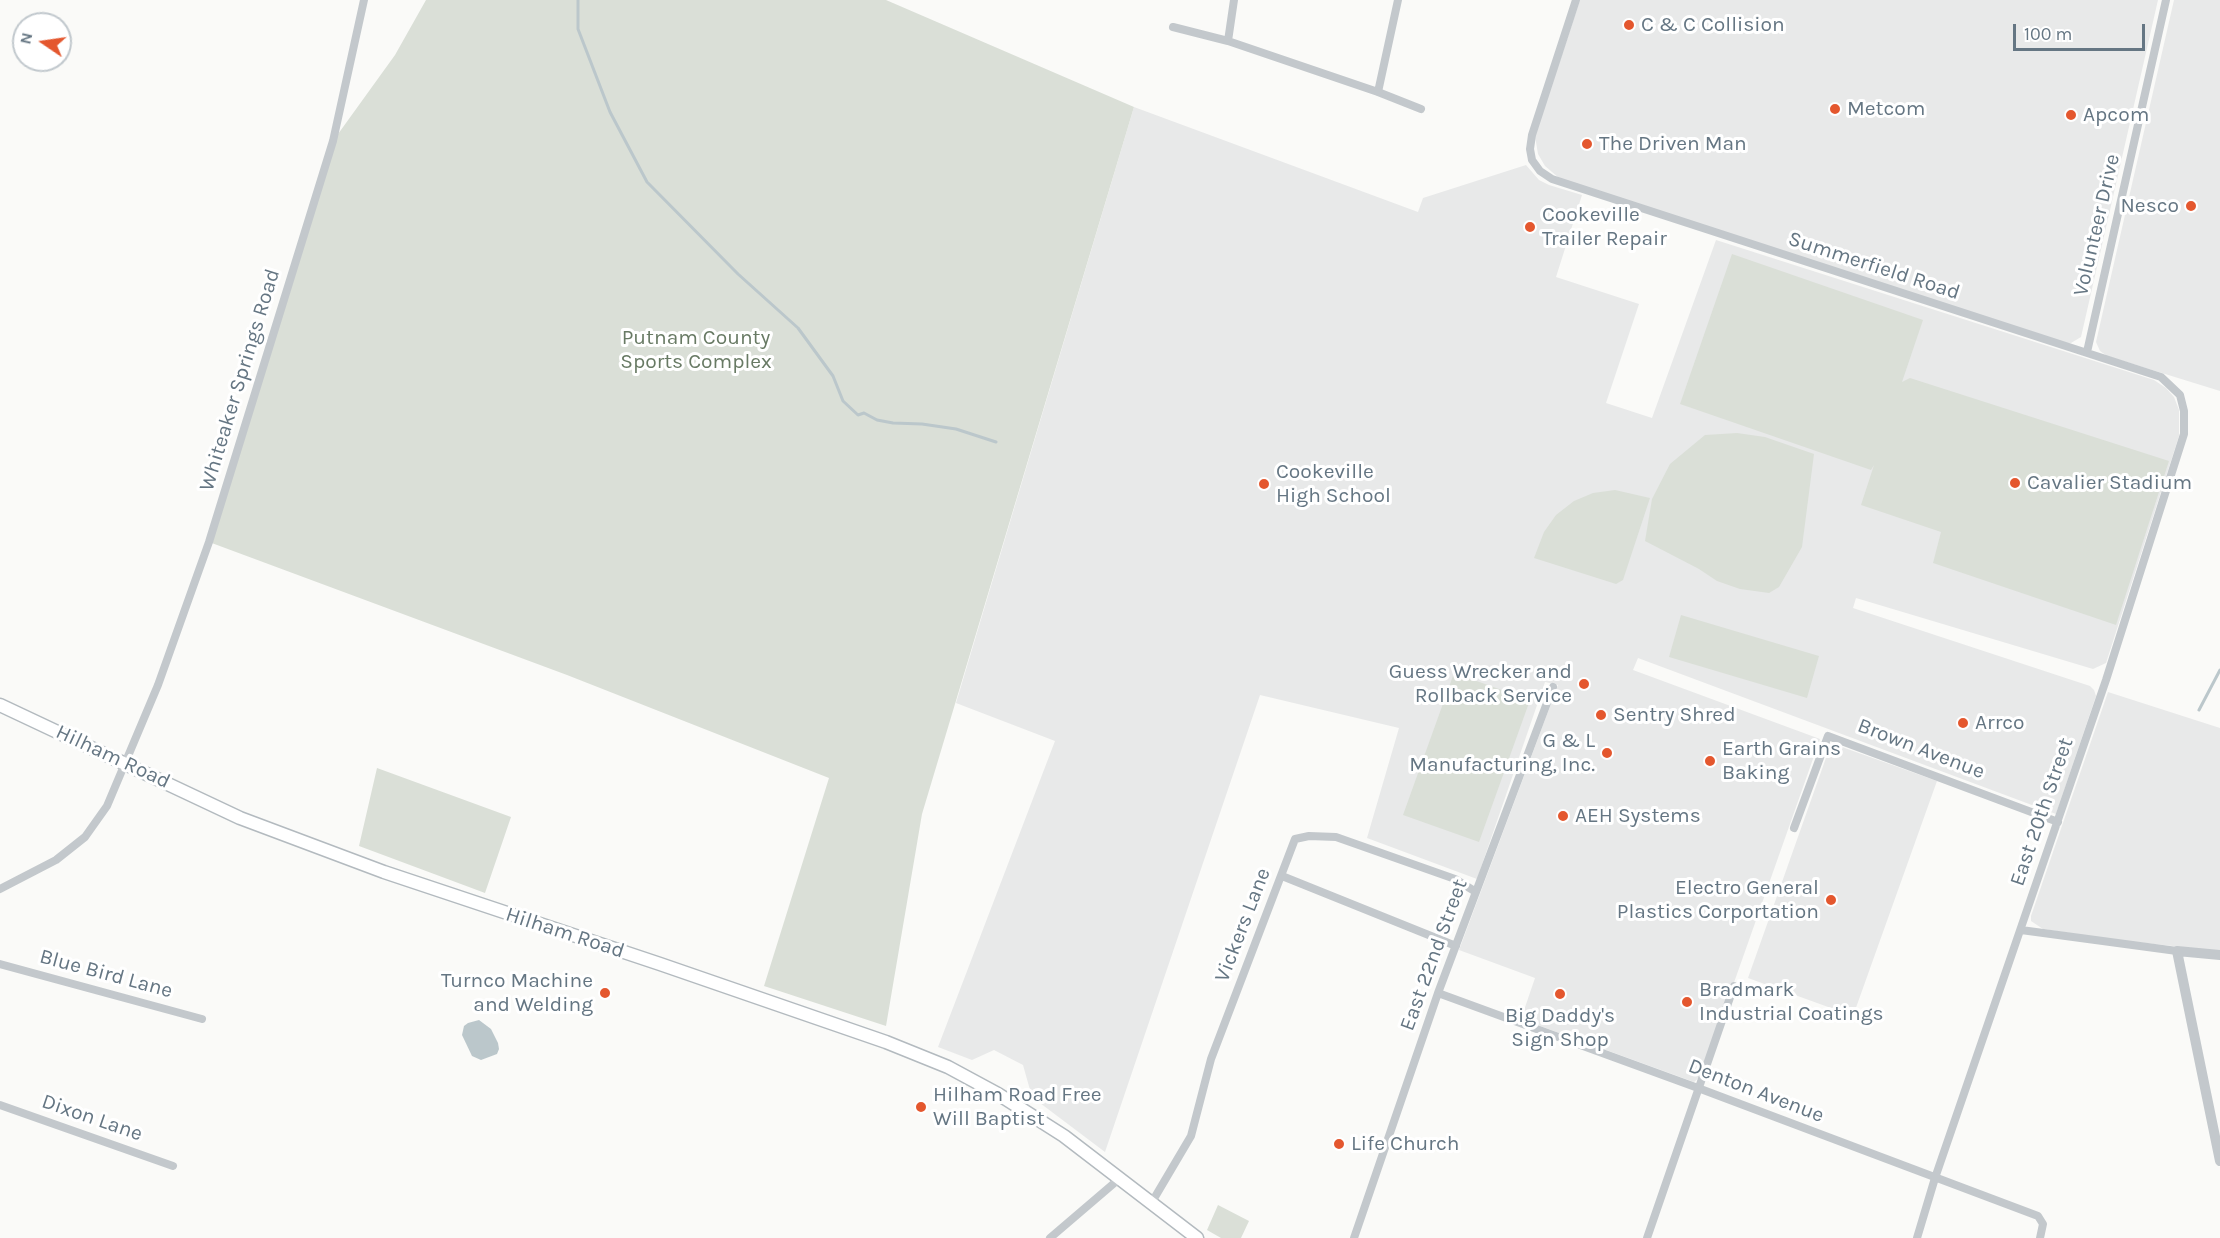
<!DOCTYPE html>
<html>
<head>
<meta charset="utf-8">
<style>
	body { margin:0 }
	#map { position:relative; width:2220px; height:1238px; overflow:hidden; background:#fafaf8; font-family:Karla,sans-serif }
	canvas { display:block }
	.north { position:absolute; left:12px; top:12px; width:60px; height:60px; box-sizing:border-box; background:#fff; border:2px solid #c1c8cd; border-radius:50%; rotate:283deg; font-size:16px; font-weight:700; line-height:24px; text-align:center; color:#657683 }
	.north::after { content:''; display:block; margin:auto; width:21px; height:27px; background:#e4572e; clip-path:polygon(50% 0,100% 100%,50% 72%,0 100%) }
	.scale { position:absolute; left:2013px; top:24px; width:132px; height:27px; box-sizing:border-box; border:3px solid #657683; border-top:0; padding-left:8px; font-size:18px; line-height:21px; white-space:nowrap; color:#657683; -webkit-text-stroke:4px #fff; paint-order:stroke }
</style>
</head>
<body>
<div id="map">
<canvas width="2220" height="1238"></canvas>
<div class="north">N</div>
<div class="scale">100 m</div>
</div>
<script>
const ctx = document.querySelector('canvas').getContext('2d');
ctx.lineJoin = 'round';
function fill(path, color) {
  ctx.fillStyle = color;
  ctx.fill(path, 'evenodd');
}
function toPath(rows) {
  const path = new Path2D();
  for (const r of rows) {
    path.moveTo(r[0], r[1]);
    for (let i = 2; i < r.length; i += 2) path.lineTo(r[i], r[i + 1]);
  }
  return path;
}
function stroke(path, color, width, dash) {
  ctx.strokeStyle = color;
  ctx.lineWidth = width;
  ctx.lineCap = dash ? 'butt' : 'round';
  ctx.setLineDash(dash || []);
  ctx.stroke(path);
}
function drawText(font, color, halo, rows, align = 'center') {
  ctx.font = font + ' Karla,sans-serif';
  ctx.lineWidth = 6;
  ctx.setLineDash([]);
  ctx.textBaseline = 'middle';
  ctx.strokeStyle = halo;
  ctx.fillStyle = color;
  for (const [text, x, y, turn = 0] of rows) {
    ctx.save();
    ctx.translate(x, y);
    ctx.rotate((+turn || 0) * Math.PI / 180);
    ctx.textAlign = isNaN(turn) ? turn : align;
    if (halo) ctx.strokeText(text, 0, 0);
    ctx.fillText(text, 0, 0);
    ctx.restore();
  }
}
const built = toPath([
	[1580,0,2158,0,2081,337,2071,343,2065,343,1559,178,1545,166,1538,154,1535,136],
	[2174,0,2220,0,2220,391,2107,356,2100,351,2096,342],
	[1134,107,1418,212,1423,198,1526,165,1539,180,1549,185,1582,195,1556,277,1639,304,1606,403,1652,418,1716,240,2154,380,2166,388,2174,397,2179,410,2179,436,2106,663,2093,669,1856,598,1853,608,2090,686,2094,690,2096,696,2056,814,1638,658,1633,670,1820,739,1701,1076,1694,1082,1521,1019,1535,978,1459,950,1558,685,1545,682,1477,879,1367,838,1399,728,1260,695,1105,1152,1032,1097,1023,1065,994,1050,972,1060,938,1047,1055,741,956,703],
	[2108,692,2220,728,2220,951,2116,940,2043,929,2031,921,2031,916],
	[1836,747,1842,747,1937,781,1853,1016,1748,978,1827,755]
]);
const green = toPath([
	[426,0,886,0,1134,107,922,814,886,1026,764,986,829,778,567,675,209,542,333,141,395,55],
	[1732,254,1923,320,1902,382,1910,378,2169,461,2116,625,1933,563,1941,532,1861,505,1874,465,1871,470,1680,404],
	[1737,433,1765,437,1814,454,1802,547,1779,587,1769,593,1740,589,1717,581,1699,569,1645,541,1652,499,1670,464,1705,435],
	[1615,490,1650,498,1623,580,1616,584,1534,558,1544,532,1556,515,1574,501,1593,493],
	[1681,615,1819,656,1807,698,1669,657],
	[1454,673,1530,700,1479,842,1403,815],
	[377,768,511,817,485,893,359,846],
	[1218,1205,1249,1221,1241,1238,1221,1238,1207,1230]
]);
const water = toPath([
	[479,1020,491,1029,498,1043,499,1049,497,1054,481,1060,472,1056,462,1035,464,1026,468,1023]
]);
const stream = toPath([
	[578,0,578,29,610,112,647,182,738,274,798,328,833,376,843,401,858,415,864,413,877,420,893,423,922,424,956,429,996,442],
	[2199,710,2220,670]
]);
const minor = toPath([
	[1576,0,1532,135,1530,149,1532,160,1540,171,1552,179,2161,377,2180,395,2184,411,2184,434,2106,680,1935,1178,1917,1238],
	[1173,27,1228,41,1378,92,1421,109],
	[1228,41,1234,0],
	[1378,92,1398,0],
	[2087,352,2166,0],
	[1794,828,1828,736,2058,822],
	[1282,876,1456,946],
	[0,889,56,860,85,837,107,806,158,685,209,542,333,141,364,0],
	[2021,930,2177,951],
	[0,964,202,1019],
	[1438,993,1698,1088,2038,1216,2043,1224,2040,1238],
	[0,1105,173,1166],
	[1152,1202,1191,1136,1211,1059,1295,839,1309,836,1336,837,1455,879,1476,892],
	[1050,1238,1119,1179],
	[1354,1238,1438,993,1553,687],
	[1647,1238,1734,986]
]);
const tertiary = toPath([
	[2220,955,2177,951,2220,1161]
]);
const secondary = toPath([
	[0,705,240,818,384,872,660,964,886,1042,948,1067,998,1094,1064,1136,1197,1238]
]);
const markers = [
	[1629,25,6,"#e4572e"],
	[1835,109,6,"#e4572e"],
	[2071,115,6,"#e4572e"],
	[1587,144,6,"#e4572e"],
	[2191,206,6,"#e4572e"],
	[1530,227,6,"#e4572e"],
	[2015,483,6,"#e4572e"],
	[1264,484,6,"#e4572e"],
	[1584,684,6,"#e4572e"],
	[1601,715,6,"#e4572e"],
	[1963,723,6,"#e4572e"],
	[1607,753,6,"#e4572e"],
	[1710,761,6,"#e4572e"],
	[1563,816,6,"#e4572e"],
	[1831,900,6,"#e4572e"],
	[605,993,6,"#e4572e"],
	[1560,994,6,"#e4572e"],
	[1687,1002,6,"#e4572e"],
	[921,1107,6,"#e4572e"],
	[1339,1144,6,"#e4572e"]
];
const poiNames = [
	["C & C Collision",1641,25],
	["Metcom",1847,109],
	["Apcom",2083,115],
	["The Driven Man",1599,144],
	["Nesco",2179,206,"right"],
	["Cookeville",1542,215],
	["Trailer Repair",1542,239],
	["Cookeville",1276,472],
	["High School",1276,496],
	["Cavalier Stadium",2027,483],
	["Guess Wrecker and",1572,672,"right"],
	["Rollback Service",1572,696,"right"],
	["Sentry Shred",1613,715],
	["Arrco",1975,723],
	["G & L",1595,741,"right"],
	["Manufacturing, Inc.",1595,765,"right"],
	["Earth Grains",1722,749],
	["Baking",1722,773],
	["AEH Systems",1575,816],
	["Electro General",1819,888,"right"],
	["Plastics Corportation",1819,912,"right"],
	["Turnco Machine",593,981,"right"],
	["and Welding",593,1005,"right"],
	["Bradmark",1699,990],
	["Industrial Coatings",1699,1014],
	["Big Daddy's",1560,1016,"center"],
	["Sign Shop",1560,1040,"center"],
	["Hilham Road Free",933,1095],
	["Will Baptist",933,1119],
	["Life Church",1351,1144]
];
const streetNames = [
	["Volunteer Drive",2097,225,-77],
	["Summerfield Road",1874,266,18],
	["Whiteaker Springs Road",240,380,-73],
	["Brown Avenue",1921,749,21],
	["Hilham Road",113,757,25],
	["East 20th Street",2042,812,-71],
	["Vickers Lane",1243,925,-69],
	["Hilham Road",565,933,18],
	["East 22nd Street",1434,955,-70],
	["Blue Bird Lane",106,974,15],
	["Denton Avenue",1756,1091,21],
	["Dixon Lane",92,1118,19]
];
const parkNames = [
	["Putnam County",696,338],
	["Sports Complex",696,362]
];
fill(built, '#e8e9e9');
fill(green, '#dadfd7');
fill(water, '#bbc7cb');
stroke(stream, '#bbc7cb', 3);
stroke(secondary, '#b3babf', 15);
stroke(minor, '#c3c8cc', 8);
stroke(tertiary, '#c3c8cc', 10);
stroke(secondary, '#fff', 12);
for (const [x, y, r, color] of markers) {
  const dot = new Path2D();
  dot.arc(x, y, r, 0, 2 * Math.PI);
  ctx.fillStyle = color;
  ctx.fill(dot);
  stroke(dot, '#fff', 2);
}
drawText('21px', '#657683', '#fff', poiNames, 'left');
drawText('21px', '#657683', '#fff', streetNames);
drawText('21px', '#687a64', '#fff', parkNames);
</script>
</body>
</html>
